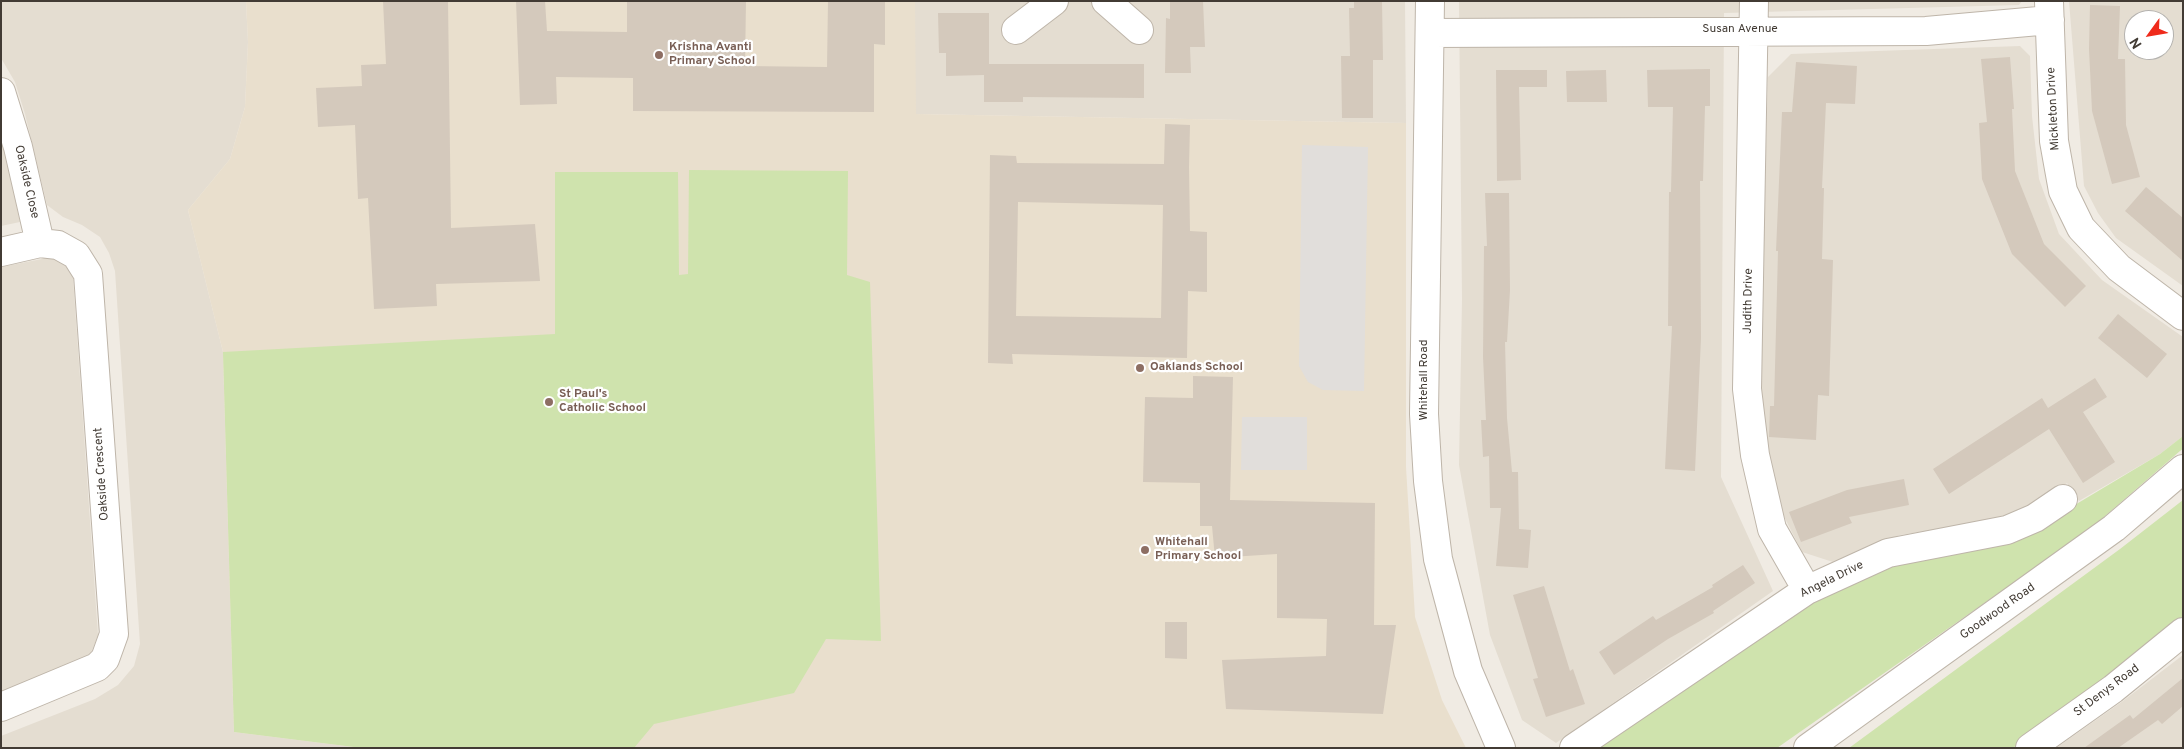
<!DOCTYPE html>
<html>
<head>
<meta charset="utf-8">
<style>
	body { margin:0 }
	#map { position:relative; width:2184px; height:749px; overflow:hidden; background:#f0ebe3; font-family:Overpass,sans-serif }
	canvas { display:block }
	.frame { position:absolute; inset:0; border:2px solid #423b34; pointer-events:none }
	.north { position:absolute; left:2124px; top:10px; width:50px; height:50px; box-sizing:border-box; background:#fff; border:1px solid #b3b1ae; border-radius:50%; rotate:238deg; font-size:14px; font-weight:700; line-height:20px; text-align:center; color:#423b34 }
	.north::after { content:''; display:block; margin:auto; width:18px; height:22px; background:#ef2a1b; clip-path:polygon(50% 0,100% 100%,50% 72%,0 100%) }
</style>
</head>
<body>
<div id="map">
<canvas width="2184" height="749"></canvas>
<div class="frame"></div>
<div class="north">N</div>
</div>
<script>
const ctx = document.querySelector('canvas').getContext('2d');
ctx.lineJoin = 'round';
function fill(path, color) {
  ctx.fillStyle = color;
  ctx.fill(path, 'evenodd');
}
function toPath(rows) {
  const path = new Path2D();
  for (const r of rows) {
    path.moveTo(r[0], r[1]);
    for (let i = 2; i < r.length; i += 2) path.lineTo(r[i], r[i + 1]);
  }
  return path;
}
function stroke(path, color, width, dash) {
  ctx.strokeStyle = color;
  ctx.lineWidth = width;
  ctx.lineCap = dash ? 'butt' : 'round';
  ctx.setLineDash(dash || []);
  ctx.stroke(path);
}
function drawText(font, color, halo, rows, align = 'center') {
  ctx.font = font + ' Overpass,sans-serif';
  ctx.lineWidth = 4.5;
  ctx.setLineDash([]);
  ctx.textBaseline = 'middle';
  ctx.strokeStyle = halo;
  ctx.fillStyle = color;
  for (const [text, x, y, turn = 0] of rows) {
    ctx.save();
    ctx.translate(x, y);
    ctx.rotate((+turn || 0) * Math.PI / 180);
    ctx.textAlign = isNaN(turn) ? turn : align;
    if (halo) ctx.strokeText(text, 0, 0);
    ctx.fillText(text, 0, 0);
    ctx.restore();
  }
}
const residential = toPath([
	[1,1,246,1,248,42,245,107,230,159,188,210,223,352,234,732,362,748,1,748,1,736,95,699,118,685,134,666,140,644,115,271,109,253,100,237,82,225,63,217,47,205,25,114,15,82,1,58],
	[915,1,1405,1,1406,123,915,114],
	[1459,1,2022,1,2019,5,1724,13,1721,477,1773,591,1556,743,1522,720,1490,635,1459,465,1462,299],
	[2069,1,2183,1,2183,286,2116,238,2098,213,2084,186],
	[2134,20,2164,20,2164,50,2134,50],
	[2020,46,2030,56,2032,116,2039,179,2059,234,2102,280,2183,337,2183,436,2160,454,2079,501,2067,483,2033,508,1982,522,1900,535,1833,562,1802,552,1760,469,1758,443,1768,77,1791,54],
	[1,133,20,222,1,226],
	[52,257,66,264,71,270,73,278,98,635,91,653,83,658,1,692,1,267],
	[2183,655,2183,748,2056,748,2123,701]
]);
const education = toPath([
	[246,1,915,1,916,114,1406,123,1406,467,1415,617,1442,700,1466,748,362,748,234,732,223,352,188,210,230,159,245,107,248,42]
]);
const green = toPath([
	[689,170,848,171,847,275,870,282,881,641,826,639,794,693,654,724,634,748,362,748,234,732,223,352,555,334,555,172,678,172,679,275,688,274],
	[2183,436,2183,449,2180,451,2089,530,1777,748,1588,748,1812,600,1864,573,2033,530,2160,454],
	[2183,500,2183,619,2123,669,2013,748,1849,748,2120,549]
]);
const parking = toPath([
	[1302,145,1368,147,1364,391,1323,390,1308,382,1299,366],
	[1242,417,1307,417,1307,470,1241,470]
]);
const building = toPath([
	[383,1,448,1,451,228,535,224,540,281,436,284,437,306,374,309,368,198,358,199,355,125,318,127,316,88,362,86,361,65,386,64],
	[516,1,545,1,547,31,627,32,627,1,746,1,745,66,827,67,828,1,885,1,885,45,874,44,874,112,633,111,633,78,556,77,557,104,520,105],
	[1170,1,1203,1,1205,47,1190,47,1191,73,1165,73,1166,18,1170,19],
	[1354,1,1382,1,1383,60,1373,60,1373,118,1342,118,1341,56,1350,56,1349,8,1354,8],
	[2090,5,2120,6,2118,59,2125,59,2126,125,2140,177,2112,184,2092,111,2089,49],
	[938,13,989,13,989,64,1144,64,1144,98,1023,97,1023,102,984,102,984,75,946,76,946,53,939,53],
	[2010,57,2014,109,2012,109,2015,171,2044,244,2086,286,2065,307,2012,254,1982,179,1979,123,1987,122,1981,59],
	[1796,62,1857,66,1855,104,1826,103,1822,188,1824,188,1822,259,1833,260,1829,396,1818,395,1816,440,1769,437,1770,406,1774,406,1778,251,1776,251,1782,112,1792,112],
	[1710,69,1710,106,1705,106,1703,181,1700,181,1701,338,1695,471,1665,469,1672,326,1668,326,1669,192,1671,192,1673,107,1648,107,1647,70],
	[1496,70,1547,70,1547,87,1519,87,1521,180,1497,181],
	[1606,70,1607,102,1567,102,1566,71],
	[1165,124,1190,125,1189,167,1190,231,1207,232,1207,292,1188,291,1187,358,1012,354,1013,364,988,363,990,155,1016,156,1017,163,1164,164],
	[1018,202,1163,205,1161,318,1016,316],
	[2146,187,2183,218,2183,261,2125,211],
	[1485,193,1509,193,1510,290,1507,342,1505,342,1507,418,1512,472,1518,472,1519,529,1531,530,1528,568,1496,566,1501,508,1490,508,1489,456,1483,457,1481,420,1486,420,1483,357,1484,246,1487,246],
	[2118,314,2167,354,2147,378,2098,338],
	[1193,376,1233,377,1230,500,1375,503,1374,625,1396,625,1383,714,1226,709,1222,660,1326,656,1327,619,1277,618,1277,554,1215,558,1212,526,1200,526,1200,483,1143,482,1145,397,1193,398],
	[2095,378,2107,397,2083,412,2115,462,2083,483,2049,429,1949,494,1933,469,2042,398,2048,408],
	[1904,479,1909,505,1849,517,1852,523,1801,542,1789,512,1847,490],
	[1743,565,1755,583,1713,611,1714,613,1668,639,1614,675,1599,652,1653,616,1656,620,1713,587,1712,585],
	[1544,586,1570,671,1573,669,1585,704,1546,717,1533,679,1538,678,1513,595],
	[1165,622,1187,622,1187,659,1165,658],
	[2183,678,2183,706,2162,724,2158,720,2118,748,2084,748,2130,715,2133,719]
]);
const minor = toPath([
	[1106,1,1139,30],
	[1430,1,1424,414,1428,481,1438,559,1468,671,1501,748],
	[1754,1,1747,389,1755,455,1772,529,1807,590],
	[2049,2,2054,141,2063,191,2081,228,2119,268,2183,316],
	[1016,30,1054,1],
	[1430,33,1926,31,2050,20],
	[1,92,18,147,40,243],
	[1,252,40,243,58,245,76,255,88,274,114,634,105,659,97,667,1,707],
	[1574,748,1807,590,1888,553,2007,530,2035,518,2063,499],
	[1808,748,2114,528,2183,469],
	[2030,748,2113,689,2183,632]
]);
const markers = [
	[659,55,5,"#8d6e63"],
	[1140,368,5,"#8d6e63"],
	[549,402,5,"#8d6e63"],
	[1145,550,5,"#8d6e63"]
];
const streetNames = [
	["Susan Avenue",1740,30],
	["Mickleton Drive",2054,109,-93],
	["Oakside Close",26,182,77],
	["Judith Drive",1749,301,-89],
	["Whitehall Road",1425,380,-90],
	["Oakside Crescent",102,474,-94],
	["Angela Drive",1832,580,-26],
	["Goodwood Road",1998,612,-35],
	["St Denys Road",2107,691,-37]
];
const educationNames = [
	["Krishna Avanti",669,48],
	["Primary School",669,62],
	["Oaklands School",1150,368],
	["St Paul's",559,395],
	["Catholic School",559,409],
	["Whitehall",1155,543],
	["Primary School",1155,557]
];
fill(residential, '#e4ddd1');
fill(education, '#e9dfcd');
fill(green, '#cfe3ad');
fill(parking, '#e1dedb');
fill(building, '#d4c9bc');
stroke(minor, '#beb5a9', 30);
stroke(minor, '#fff', 28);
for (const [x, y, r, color] of markers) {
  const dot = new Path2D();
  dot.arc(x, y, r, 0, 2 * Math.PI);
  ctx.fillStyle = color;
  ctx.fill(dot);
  stroke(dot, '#fff', 2);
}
drawText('12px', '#423b34', '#fff', streetNames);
drawText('bold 12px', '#785e54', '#fff', educationNames, 'left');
</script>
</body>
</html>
